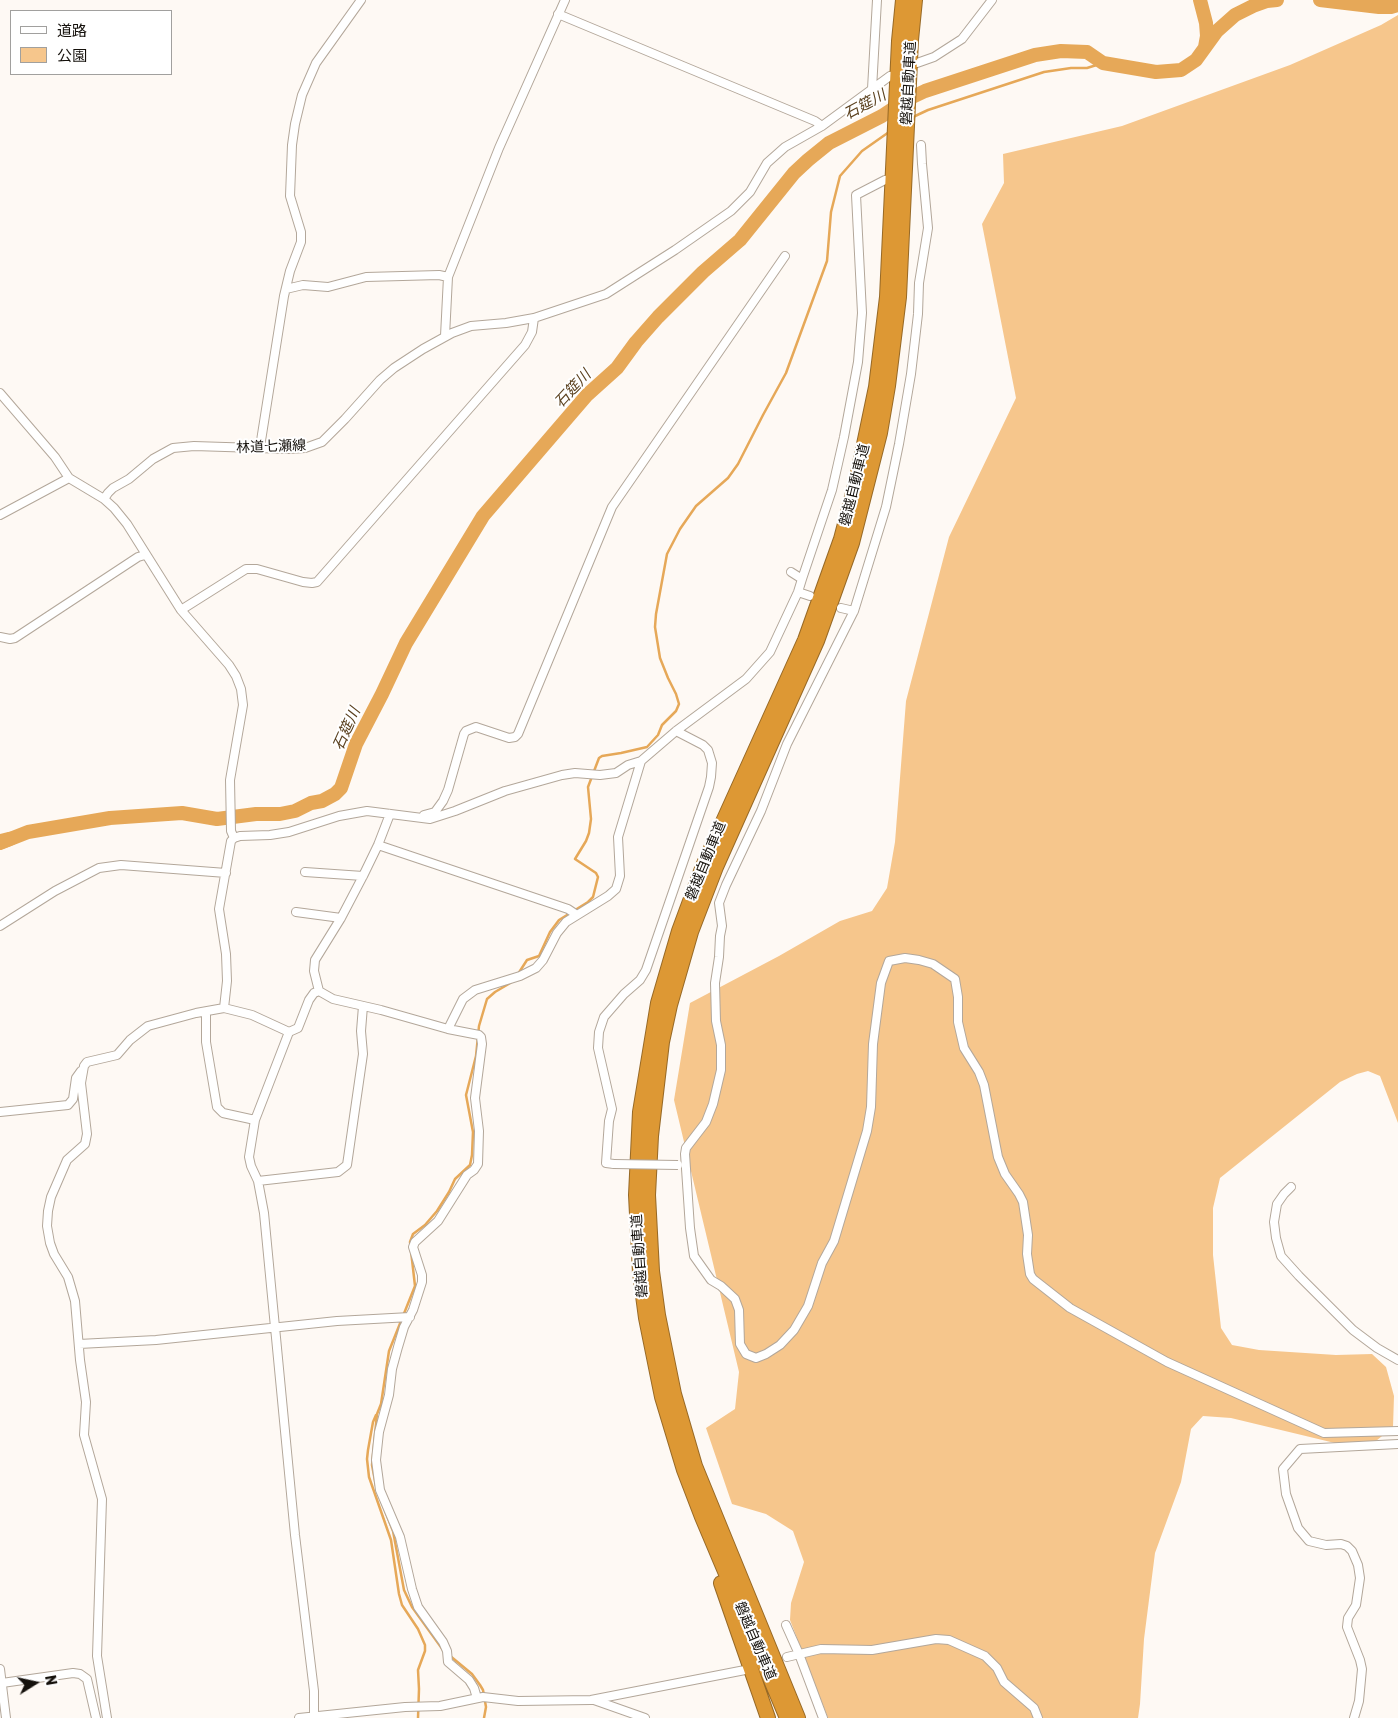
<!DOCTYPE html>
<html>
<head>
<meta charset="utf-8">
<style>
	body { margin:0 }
	#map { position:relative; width:1398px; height:1718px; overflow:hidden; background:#fef9f4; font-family:Rubik,"Noto Sans JP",sans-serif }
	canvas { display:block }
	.legend { position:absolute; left:10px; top:10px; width:162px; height:65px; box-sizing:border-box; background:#fff; border:1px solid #a1a09e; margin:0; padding:6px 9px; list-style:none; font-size:15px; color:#15110c }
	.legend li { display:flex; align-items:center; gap:10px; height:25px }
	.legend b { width:25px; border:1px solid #a1a09e }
	.north { position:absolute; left:10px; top:1658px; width:50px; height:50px; -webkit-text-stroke:4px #fff; paint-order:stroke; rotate:80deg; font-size:14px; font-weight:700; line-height:20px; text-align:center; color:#15110c }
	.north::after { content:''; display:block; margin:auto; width:18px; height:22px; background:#15110c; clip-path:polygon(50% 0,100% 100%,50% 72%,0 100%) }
</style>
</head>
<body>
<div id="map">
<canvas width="1398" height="1718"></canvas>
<ul class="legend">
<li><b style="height:6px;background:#fff"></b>道路</li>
<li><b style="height:14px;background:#f6c68c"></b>公園</li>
</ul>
<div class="north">N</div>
</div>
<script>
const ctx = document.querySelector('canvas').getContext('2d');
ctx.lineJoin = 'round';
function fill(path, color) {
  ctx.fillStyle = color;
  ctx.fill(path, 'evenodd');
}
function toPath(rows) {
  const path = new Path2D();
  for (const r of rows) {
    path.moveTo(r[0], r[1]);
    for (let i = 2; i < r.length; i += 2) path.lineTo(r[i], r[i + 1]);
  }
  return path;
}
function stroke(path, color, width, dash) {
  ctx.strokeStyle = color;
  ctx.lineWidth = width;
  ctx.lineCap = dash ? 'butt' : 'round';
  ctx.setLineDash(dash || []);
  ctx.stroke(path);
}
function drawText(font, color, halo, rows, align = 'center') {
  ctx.font = font + ' Rubik,"Noto Sans JP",sans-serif';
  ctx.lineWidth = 4;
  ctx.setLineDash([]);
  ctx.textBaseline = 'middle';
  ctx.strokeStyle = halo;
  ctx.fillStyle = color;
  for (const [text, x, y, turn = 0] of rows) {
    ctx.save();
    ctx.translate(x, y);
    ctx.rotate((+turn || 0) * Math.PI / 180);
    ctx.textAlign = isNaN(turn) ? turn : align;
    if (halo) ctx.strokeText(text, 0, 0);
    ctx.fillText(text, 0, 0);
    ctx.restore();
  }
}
const green = toPath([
	[1398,15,1398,1123,1380,1076,1368,1071,1357,1074,1340,1082,1220,1178,1213,1208,1213,1255,1221,1328,1232,1345,1259,1350,1336,1355,1372,1354,1386,1367,1394,1396,1393,1427,1376,1441,1339,1444,1231,1418,1203,1416,1191,1429,1181,1482,1155,1553,1144,1639,1140,1704,1138,1718,828,1718,790,1620,791,1603,804,1562,793,1531,766,1514,732,1504,706,1428,735,1409,739,1372,674,1100,690,1003,779,956,840,921,872,911,887,888,895,842,906,701,949,537,1016,398,982,224,1004,183,1003,154,1122,126,1290,65,1381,25]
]);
const water = toPath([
	[49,828,11,846,0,850,0,834,8,832]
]);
const stream = toPath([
	[913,117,928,110,1044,72,1071,68,1087,68,1103,63],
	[518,974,527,960,539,956,550,932,559,920,588,902,593,897,598,877,596,873,575,859,586,841,589,833,591,819,588,787,599,758,602,756,621,753,647,747,658,735,662,725,676,711,679,704,676,694,668,678,660,658,655,627,656,614,667,554,680,529,696,506,728,478,738,464,763,415,786,373,827,261,831,212,840,176,862,151,889,132],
	[376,1415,373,1422,368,1450,367,1459,369,1477,391,1540,399,1594,402,1605,418,1629,425,1645,425,1651,418,1670,419,1689,418,1718],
	[376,1486,372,1465,377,1414,381,1404,389,1351,415,1286,410,1242,413,1234,425,1225,437,1211,449,1192,455,1179,470,1165,472,1155,473,1132,466,1095,476,1056,479,1026,487,999,495,992,512,982],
	[384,1508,393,1531,404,1590,412,1607,443,1650],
	[449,1655,472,1674,480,1685,483,1690,486,1707,484,1718]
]);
const river = toPath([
	[1200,0,1206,23,1207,36,1205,47],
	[1320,0,1379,7,1391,7,1398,5],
	[0,843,28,832,110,818,182,813,217,819,256,814,280,814,295,811,311,803,322,801,335,794,341,788,356,744,382,694,406,643,483,516,587,395,617,368,636,342,658,317,703,272,740,240,794,173,808,160,829,143,882,116,906,100,925,91,1035,55,1061,51,1087,52,1103,63,1156,72,1181,70,1196,60,1217,31,1235,15,1253,6,1267,1,1277,0]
]);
const street = toPath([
	[558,14,815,121,822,126],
	[917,63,934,57,962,39,992,0],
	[872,89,877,0],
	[921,145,922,164,928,228,919,283,918,314,911,374,899,444,886,507,854,611,787,744,761,811,726,885,719,903,722,926,720,936,719,957,715,983,716,1021,721,1045,721,1070,713,1104,706,1122,686,1148,685,1154,690,1228,694,1256,711,1280,721,1286,735,1299,739,1310,740,1344,746,1354,756,1358,766,1354,780,1345,794,1330,808,1306,822,1263,834,1241,867,1131,871,1107,873,1044,881,983,889,961,905,958,919,960,933,964,955,979,958,997,958,1022,964,1048,979,1072,984,1085,998,1157,1005,1174,1019,1194,1023,1202,1028,1235,1027,1254,1030,1274,1033,1279,1070,1308,1167,1362,1324,1433,1398,1431],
	[286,289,303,285,328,287,366,277,439,275,448,277],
	[445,336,448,277,499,148,565,0],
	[0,393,55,457,69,478,104,499,114,508,127,524,181,610,229,665,236,676,241,689,243,705,230,780,231,831,234,838],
	[260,447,284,296,290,271,301,242,301,232,290,196,292,145,295,124,302,95,316,63,361,0],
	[104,499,108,493,113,488,129,479,153,459,173,448,194,446,288,449,305,448,319,443,322,442,345,419,380,380,394,368,423,349,452,333,471,326,506,323,534,318,606,294,675,250,731,211,750,192,767,163,785,147,822,126,890,76],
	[0,515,69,478],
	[791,572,802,579,832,490,844,437,858,362,862,313,856,195,885,180],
	[798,592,810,596],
	[841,608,854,611],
	[181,610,246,569,257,569,303,582,312,583,317,582,525,345,532,332,534,318],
	[0,637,10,639,15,638,138,557,145,555],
	[390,814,378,845,363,876,341,918,315,960,314,971,319,991,314,993,309,1000,298,1028,289,1032,252,1015,224,1008,227,981,226,954,219,909,231,841,234,838,240,836,270,835,289,832,339,816,367,811,430,819,455,811,505,791,562,775,575,773,600,775,616,773,628,765,641,761,676,731,746,679,770,652,798,592,802,579],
	[424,815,435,812,443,801,448,790,464,734,466,731,476,727,509,738,515,737,518,734,612,507,785,256],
	[378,845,568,909,577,915],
	[305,872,363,876],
	[296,912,341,918],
	[0,926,55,891,99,868,121,865,226,873],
	[319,991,333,999,381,1010,448,1029,479,1035,481,1037,482,1044,475,1098,479,1131,478,1164,474,1170,467,1175,438,1221,415,1242,413,1247,422,1275,422,1282,413,1310,404,1327,398,1347,392,1369,389,1395,379,1432,376,1460,380,1490,400,1537,412,1589,418,1607,443,1642,447,1651,448,1662,469,1680,474,1688,477,1698],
	[206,1012,206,1042,217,1107,223,1113,255,1120],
	[448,1029,463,999,475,990,520,976,536,968,543,960,557,933,566,922,608,896,616,889,620,876,618,837,641,761],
	[289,1032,255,1120,249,1157,251,1166,258,1181,264,1213,295,1535,314,1691,314,1718],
	[0,1112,68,1105,73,1099,76,1078,81,1071],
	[614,1164,606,1163,609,1121,612,1109,598,1048,599,1032,604,1017,624,994,640,980,646,970,709,787,711,777,712,763,708,750,703,745,676,731],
	[258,1181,338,1172,347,1165,363,1054,361,1031,363,1006],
	[1291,1187,1284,1194,1277,1204,1274,1222,1276,1238,1281,1256,1299,1276,1353,1330,1377,1348,1398,1360],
	[79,1344,156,1340,337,1321,410,1317],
	[786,1625,799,1654,823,1718],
	[787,1657,821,1649,872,1650,936,1639,949,1640,985,1656,997,1668,1004,1682,1034,1708,1038,1718],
	[0,1669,6,1718],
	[2,1683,73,1673,80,1674,87,1679,96,1718],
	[594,1700,645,1718],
	[107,1718,97,1656,102,1499,84,1435,86,1402,80,1360,75,1301,68,1277,54,1254,50,1243,47,1226,48,1211,51,1197,67,1160,85,1144,87,1134,81,1083,84,1066,87,1062,117,1055,130,1040,148,1026,196,1013,224,1008],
	[299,1718,405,1707,440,1706,483,1697,518,1701,591,1700,745,1670],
	[1354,1718,1359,1701,1362,1669,1360,1660,1347,1627,1348,1618,1356,1605,1360,1578,1358,1565,1352,1551,1347,1546,1341,1544,1326,1545,1309,1541,1298,1528,1286,1494,1283,1469,1300,1449,1398,1444]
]);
const highway = toPath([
	[721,1583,768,1718],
	[787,1718,702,1517,684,1470,662,1397,646,1318,640,1273,636,1195,640,1112,658,1003,679,931,703,866,805,640,841,539,857,478,876,387,887,297,899,41,903,0],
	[798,1718,695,1466,674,1394,658,1315,652,1271,648,1195,651,1136,662,1042,670,1005,691,932,716,867,817,641,852,543,880,433,888,386,899,297,911,40,915,0]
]);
const streetBridge = toPath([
	[614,1164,678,1165]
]);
const streetNames = [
	["磐越自動車道",909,83,-87],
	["林道七瀬線",271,447,-2],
	["磐越自動車道",855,485,-76],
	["磐越自動車道",706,861,-68],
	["磐越自動車道",640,1256,-94],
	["磐越自動車道",755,1641,67]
];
const waterNames = [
	["石筵川",865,105,-28],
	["石筵川",573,389,-47],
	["石筵川",347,729,-66]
];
fill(green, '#f6c68c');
fill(water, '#e6a858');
stroke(stream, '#e6a858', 2.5);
stroke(river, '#e6a858', 14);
stroke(street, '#b3a79a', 10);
stroke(highway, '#976926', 16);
stroke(street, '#fff', 8);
stroke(highway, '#dd9834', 14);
stroke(streetBridge, '#b3a79a', 10, []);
stroke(streetBridge, '#fff', 8);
drawText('14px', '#15110c', '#fff', streetNames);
drawText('italic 15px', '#5b411f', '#fff', waterNames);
</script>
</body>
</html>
